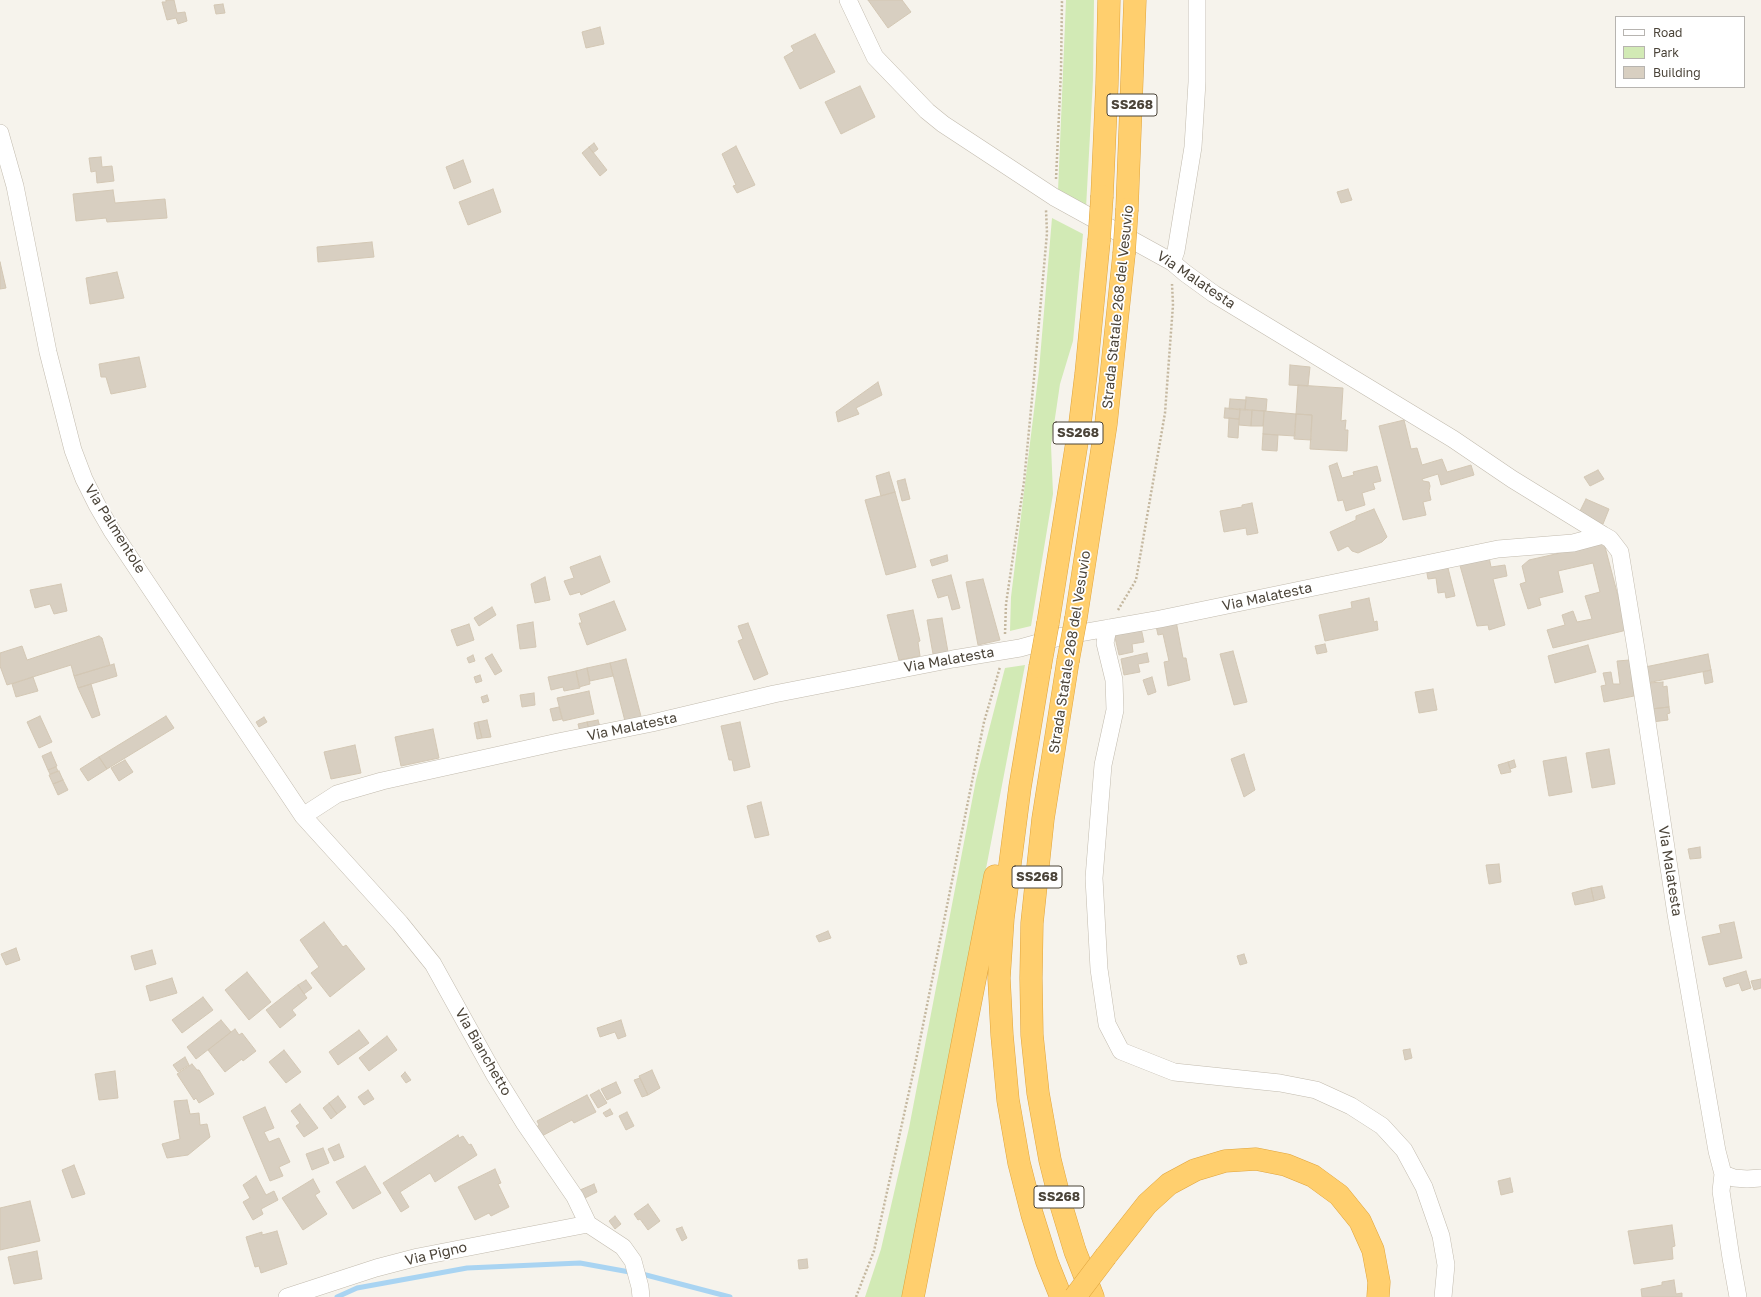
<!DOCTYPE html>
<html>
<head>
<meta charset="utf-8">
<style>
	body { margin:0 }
	#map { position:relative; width:1761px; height:1297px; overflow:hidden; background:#f6f3ec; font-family:"Golos Text",sans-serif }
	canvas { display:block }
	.legend { position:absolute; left:1615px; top:16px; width:130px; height:72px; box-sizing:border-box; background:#fff; border:1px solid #b7b4b0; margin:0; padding:5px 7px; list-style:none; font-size:12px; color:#4b4439 }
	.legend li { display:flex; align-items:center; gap:8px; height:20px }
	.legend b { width:20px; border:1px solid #b7b4b0 }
</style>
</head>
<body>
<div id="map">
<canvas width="1761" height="1297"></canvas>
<ul class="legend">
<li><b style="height:5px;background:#fff"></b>Road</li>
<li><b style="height:11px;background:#d2eab5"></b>Park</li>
<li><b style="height:11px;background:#d8cfc1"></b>Building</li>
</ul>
</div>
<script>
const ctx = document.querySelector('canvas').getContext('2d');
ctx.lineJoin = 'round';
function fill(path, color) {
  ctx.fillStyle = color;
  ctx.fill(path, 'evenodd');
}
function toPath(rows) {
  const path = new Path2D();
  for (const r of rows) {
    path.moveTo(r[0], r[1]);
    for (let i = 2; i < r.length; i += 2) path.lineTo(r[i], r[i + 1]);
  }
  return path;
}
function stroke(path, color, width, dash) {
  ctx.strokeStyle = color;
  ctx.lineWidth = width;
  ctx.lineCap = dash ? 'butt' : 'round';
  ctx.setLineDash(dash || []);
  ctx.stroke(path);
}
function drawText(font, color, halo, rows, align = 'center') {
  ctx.font = font + ' "Golos Text",sans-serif';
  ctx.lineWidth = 3.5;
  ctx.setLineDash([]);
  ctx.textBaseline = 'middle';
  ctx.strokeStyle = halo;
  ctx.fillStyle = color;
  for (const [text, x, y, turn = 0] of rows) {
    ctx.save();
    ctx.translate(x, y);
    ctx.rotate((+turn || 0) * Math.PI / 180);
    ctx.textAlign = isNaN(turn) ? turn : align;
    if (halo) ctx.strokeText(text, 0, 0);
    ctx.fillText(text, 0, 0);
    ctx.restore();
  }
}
const green = toPath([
	[1066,0,1094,0,1093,80,1086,208,1058,191],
	[1052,218,1083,234,1073,341,1060,384,1051,445,1053,494,1031,626,1010,631,1011,597,1039,370],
	[1025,665,904,1297,865,1297,881,1249,909,1128,976,780,1005,668]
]);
const stream = toPath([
	[337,1297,357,1288,467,1268,580,1263,646,1275,730,1297]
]);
const building = toPath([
	[166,0,174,0,177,13,185,12,187,21,178,24,176,18,167,20,162,2,166,2,166,0],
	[868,0,902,0,911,12,888,28,868,0],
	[223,4,225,13,216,14,214,5,223,4],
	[600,27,604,44,586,48,582,32,600,27],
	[815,34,835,72,800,89,784,57,794,51,791,46,815,34],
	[860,86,875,117,841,134,825,102,860,86],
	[594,143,598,149,593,153,589,147,594,143],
	[736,146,755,185,737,193,733,186,736,185,722,154,736,146],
	[589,147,607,170,600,176,582,153,589,147],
	[101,157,102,167,112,166,114,181,97,183,96,171,91,172,89,158,101,157],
	[463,160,471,182,454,189,446,167,463,160],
	[493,189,501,212,468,225,459,202,493,189],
	[1348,189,1352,200,1341,203,1337,192,1348,189],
	[113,190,115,203,165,199,167,218,107,222,106,218,76,221,73,194,113,190],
	[372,242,374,257,318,262,317,247,372,242],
	[0,262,6,288,0,289,0,262],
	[117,272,124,298,90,304,86,278,117,272],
	[139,357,146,387,111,394,106,377,101,377,99,364,139,357],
	[1290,365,1310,367,1308,386,1289,385,1290,365],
	[878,382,882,395,856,408,859,414,838,422,836,412,878,382],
	[1298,385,1343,388,1341,421,1346,420,1345,430,1348,430,1347,451,1310,449,1312,415,1296,414,1298,385],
	[1246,397,1267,399,1266,411,1245,410,1246,397],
	[1230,399,1246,400,1245,410,1229,409,1230,399],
	[1225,408,1240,409,1239,419,1224,418,1225,408],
	[1240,409,1252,410,1251,426,1239,425,1240,409],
	[1252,410,1264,411,1263,426,1251,426,1252,410],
	[1264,411,1296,414,1295,436,1263,434,1264,411],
	[1296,414,1312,415,1311,440,1294,439,1296,414],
	[1229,418,1239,419,1238,438,1228,437,1229,418],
	[1404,420,1411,449,1417,448,1422,465,1442,459,1447,472,1471,465,1474,475,1441,485,1438,474,1422,479,1423,481,1429,482,1430,486,1429,491,1431,500,1423,502,1426,515,1403,520,1379,426,1404,420],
	[1263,434,1278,435,1277,451,1262,450,1263,434],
	[1337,463,1342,478,1354,475,1353,472,1377,466,1381,481,1373,483,1375,489,1362,493,1365,505,1346,511,1343,500,1338,501,1329,466,1337,463],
	[1598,470,1604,479,1590,486,1584,477,1598,470],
	[889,472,895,492,881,496,876,476,889,472],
	[905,479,910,499,902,501,897,481,905,479],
	[895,492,916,567,886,575,865,500,895,492],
	[1586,499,1609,509,1603,524,1579,513,1586,499],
	[1252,503,1258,533,1247,535,1246,528,1224,532,1220,511,1242,507,1242,505,1252,503],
	[1374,509,1387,537,1382,542,1358,553,1352,551,1348,546,1338,551,1330,532,1356,520,1356,516,1374,509],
	[1604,543,1627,630,1553,648,1547,630,1565,625,1562,615,1573,611,1577,622,1592,619,1585,596,1600,592,1593,563,1558,571,1563,592,1539,598,1541,605,1528,609,1520,584,1526,582,1522,566,1529,560,1604,543],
	[947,555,948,561,932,566,930,560,947,555],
	[600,556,610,582,581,595,580,592,570,595,564,581,574,578,570,567,600,556],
	[1489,557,1491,567,1505,565,1507,576,1493,579,1505,625,1489,630,1488,625,1477,626,1459,562,1489,557],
	[1447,564,1455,596,1446,598,1445,592,1438,593,1436,578,1428,579,1426,568,1447,564],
	[951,575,960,608,952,610,948,595,938,598,932,580,951,575],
	[545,577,550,600,535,603,531,584,545,577],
	[983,579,1000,640,978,645,966,582,983,579],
	[61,584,67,611,54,614,50,604,35,608,30,590,61,584],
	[1369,598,1374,622,1377,621,1378,630,1325,641,1319,615,1352,608,1351,602,1369,598],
	[614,601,626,630,587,645,579,623,582,623,579,614,614,601],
	[492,607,496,615,479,626,474,618,492,607],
	[913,610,920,641,918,642,920,656,899,660,887,615,913,610],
	[942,618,948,652,933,654,927,620,942,618],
	[1176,621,1183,658,1186,658,1190,680,1168,686,1164,662,1169,661,1163,634,1158,635,1156,626,1176,621],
	[533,622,536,647,520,649,517,625,533,622],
	[748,623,768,674,754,680,738,641,743,639,738,626,748,623],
	[469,624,474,640,457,646,451,630,469,624],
	[1141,628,1144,642,1132,644,1133,652,1119,655,1114,633,1141,628],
	[99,636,102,638,110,665,74,676,71,665,7,685,0,666,0,653,22,646,27,660,99,636],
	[1325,644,1327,652,1317,654,1315,646,1325,644],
	[1588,645,1596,672,1555,683,1548,656,1588,645],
	[1233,651,1247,702,1234,705,1220,654,1233,651],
	[1147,653,1149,662,1138,664,1140,672,1124,675,1121,659,1147,653],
	[492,654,502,671,495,675,485,658,492,654],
	[1708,654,1711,670,1647,683,1645,667,1708,654],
	[473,655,475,661,469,663,467,658,473,655],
	[626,659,642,720,626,725,610,663,626,659],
	[1630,660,1634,696,1604,702,1601,686,1606,685,1603,673,1611,672,1613,684,1620,684,1617,661,1630,660],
	[610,663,613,676,590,681,587,668,610,663],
	[114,664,117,676,78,688,74,676,114,664],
	[587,668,590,684,579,687,576,671,587,668],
	[1711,670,1713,682,1705,684,1703,672,1711,670],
	[576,671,580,688,564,691,563,687,551,690,548,677,576,671],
	[480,675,482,681,476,683,474,677,480,675],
	[33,677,38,691,16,697,12,684,33,677],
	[1152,677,1156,692,1148,695,1143,680,1152,677],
	[1663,682,1663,687,1667,686,1669,707,1651,709,1648,683,1663,682],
	[91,684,100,715,92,718,78,688,91,684],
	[1433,689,1437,710,1419,713,1415,692,1433,689],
	[589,691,594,714,563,721,557,698,589,691],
	[534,693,535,705,522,707,520,695,534,693],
	[487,695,489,701,483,703,481,697,487,695],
	[559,707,562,719,553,721,550,709,559,707],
	[1669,707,1670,713,1667,714,1668,720,1652,722,1651,709,1669,707],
	[40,716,52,742,39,748,27,722,40,716],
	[166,716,174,728,107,769,99,757,166,716],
	[264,717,267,722,259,727,256,722,264,717],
	[487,720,491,737,482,738,478,722,487,720],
	[598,720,600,727,589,730,587,722,598,720],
	[478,722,482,738,477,739,474,723,478,722],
	[587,722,589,730,580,732,578,724,587,722],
	[740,722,750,767,734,771,732,760,729,760,721,726,740,722],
	[433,729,439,758,401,766,395,737,433,729],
	[355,745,361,773,331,779,324,752,355,745],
	[1609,749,1615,784,1592,788,1586,753,1609,749],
	[51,752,57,766,48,770,42,756,51,752],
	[1244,754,1255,790,1244,797,1231,759,1244,754],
	[99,757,107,769,88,781,80,769,99,757],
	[1566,757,1572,792,1549,796,1543,761,1566,757],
	[125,760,133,772,119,781,111,768,125,760],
	[1514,760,1516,767,1510,769,1508,762,1514,760],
	[1508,762,1511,772,1501,774,1498,765,1508,762],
	[56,767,58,771,50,774,48,770,56,767],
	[59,771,63,780,53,784,49,775,59,771],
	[63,780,68,790,58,795,53,784,63,780],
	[761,802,769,835,755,838,747,806,761,802],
	[1700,847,1701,858,1690,859,1688,849,1700,847],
	[1499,864,1501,882,1489,884,1486,865,1499,864],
	[1602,886,1605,898,1594,901,1591,888,1602,886],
	[1591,888,1594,901,1575,905,1572,893,1591,888],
	[324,922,343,947,346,945,365,969,330,997,311,973,319,967,300,940,324,922],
	[1734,922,1742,958,1709,965,1702,937,1721,933,1719,925,1734,922],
	[828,931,831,938,819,942,816,936,828,931],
	[16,948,20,960,6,965,1,954,16,948],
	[152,950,156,964,135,970,131,956,152,950],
	[1244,954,1247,963,1240,965,1237,956,1244,954],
	[1746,971,1751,988,1742,991,1739,983,1726,987,1723,978,1746,971],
	[247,972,271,1002,249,1020,225,990,247,972],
	[172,978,177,993,150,1001,146,986,172,978],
	[1761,979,1761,988,1754,990,1751,981,1761,979],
	[306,980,312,988,304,994,298,985,306,980],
	[298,985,307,998,292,1010,296,1015,280,1028,266,1010,298,985],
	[203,997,213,1010,182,1033,172,1020,203,997],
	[221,1020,231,1032,196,1059,187,1047,221,1020],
	[621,1020,626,1036,618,1039,615,1032,600,1037,597,1028,621,1020],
	[235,1029,239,1035,242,1033,256,1051,243,1061,242,1059,225,1072,208,1050,235,1029],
	[359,1030,369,1043,338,1065,329,1052,359,1030],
	[387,1036,397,1050,369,1071,359,1058,387,1036],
	[1410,1049,1412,1058,1405,1060,1403,1050,1410,1049],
	[284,1050,301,1072,286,1083,269,1062,284,1050],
	[185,1057,189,1065,178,1072,173,1065,185,1057],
	[192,1064,197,1070,199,1070,214,1094,199,1103,196,1098,194,1100,177,1074,192,1064],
	[652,1070,660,1088,648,1095,639,1076,652,1070],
	[115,1071,118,1098,99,1100,95,1074,115,1071],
	[405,1072,411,1080,406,1083,401,1076,405,1072],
	[640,1078,648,1095,642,1097,634,1080,640,1078],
	[616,1082,621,1093,607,1100,601,1089,616,1082],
	[368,1090,374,1099,364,1105,358,1097,368,1090],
	[599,1090,607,1103,598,1108,590,1095,599,1090],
	[587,1095,596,1112,574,1123,572,1120,540,1137,535,1128,539,1125,537,1121,587,1095],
	[338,1096,346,1107,337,1114,329,1103,338,1096],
	[187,1100,190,1114,199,1113,200,1125,207,1124,210,1137,188,1155,167,1158,162,1144,180,1139,174,1101,187,1100],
	[329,1103,337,1114,331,1119,323,1108,329,1103],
	[300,1104,318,1128,304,1137,296,1126,300,1123,291,1111,300,1104],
	[265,1107,274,1128,264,1132,269,1142,279,1138,290,1162,279,1167,283,1176,270,1181,243,1117,265,1107],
	[610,1109,613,1114,606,1117,603,1113,610,1109],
	[627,1112,634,1126,626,1130,619,1116,627,1112],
	[458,1135,459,1138,463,1136,469,1145,471,1144,477,1155,435,1182,430,1173,400,1192,409,1207,401,1212,383,1183,458,1135],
	[339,1144,344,1157,334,1161,328,1149,339,1144],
	[323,1148,329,1163,312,1170,306,1154,323,1148],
	[74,1165,85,1194,72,1198,62,1170,74,1165],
	[365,1166,381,1193,353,1209,336,1182,365,1166],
	[495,1169,501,1183,498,1184,509,1207,491,1216,489,1213,475,1220,458,1187,495,1169],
	[256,1176,266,1195,274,1191,278,1200,261,1209,263,1214,253,1220,243,1202,250,1198,243,1185,256,1176],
	[1510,1178,1513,1192,1501,1195,1498,1181,1510,1178],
	[313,1179,320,1192,315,1195,327,1214,303,1230,282,1198,313,1179],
	[594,1184,597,1192,585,1198,580,1190,594,1184],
	[30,1201,40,1241,0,1250,0,1208,30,1201],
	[648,1204,660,1221,648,1230,640,1219,638,1220,634,1214,648,1204],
	[615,1216,621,1224,615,1229,609,1221,615,1216],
	[1672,1225,1675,1246,1672,1247,1673,1259,1634,1264,1628,1231,1672,1225],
	[682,1227,687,1238,682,1241,676,1229,682,1227],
	[277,1231,287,1264,261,1273,259,1266,255,1267,246,1237,262,1232,262,1235,277,1231],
	[37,1251,42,1279,14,1284,8,1257,37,1251],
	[807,1259,808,1268,799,1269,798,1260,807,1259],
	[1674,1280,1676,1294,1682,1293,1682,1297,1642,1297,1641,1289,1662,1285,1662,1282,1674,1280]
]);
const path = toPath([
	[1056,179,1061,71,1062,0],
	[1118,610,1136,580,1165,413,1173,305,1172,284],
	[1005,634,1006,604,1024,482,1034,378,1047,233,1046,210],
	[856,1297,874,1251,916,1060,984,722,1000,667]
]);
const minor = toPath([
	[848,0,875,57,927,111,943,124,1054,197,1172,262,1185,273,1214,294,1453,439,1512,479,1603,535],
	[0,133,15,186,48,352,73,450,84,479,97,505,112,531,303,816,400,923,433,964,494,1074,525,1124,575,1197,588,1224,623,1247,633,1261,640,1287,641,1297],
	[1172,262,1176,251,1193,147,1197,82,1197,0],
	[1108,628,1105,643,1114,680,1115,710,1103,765,1094,878,1099,969,1107,1024,1121,1051,1174,1072,1280,1083,1316,1090,1351,1106,1382,1126,1404,1150,1424,1187,1441,1236,1446,1265,1443,1297],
	[303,816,337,794,382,781,558,742,652,723,774,694,953,659,1020,648,1063,636,1160,619,1498,549,1573,543,1603,535,1610,539,1620,552,1636,649,1676,914,1717,1151,1723,1174,1734,1178,1747,1179,1761,1178],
	[1723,1174,1721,1191,1731,1258,1738,1297],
	[287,1297,376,1268,418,1257,588,1224]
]);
const highway = toPath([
	[1102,196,1107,84,1109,0],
	[1127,209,1135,0],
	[1076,618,1106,424,1124,254],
	[1048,623,1080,423,1086,374,1099,241],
	[1068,661,1043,819,1032,923,1031,978,1032,1035,1038,1093,1050,1160,1062,1208,1075,1251,1093,1297],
	[1040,667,1020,787,1003,918,999,978,1002,1035,1008,1100,1019,1163,1032,1214,1047,1262,1061,1297],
	[1106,1256,1147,1204,1169,1184,1195,1170,1225,1161,1256,1159,1286,1165,1313,1176,1339,1195,1360,1221,1373,1250,1379,1282,1378,1297],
	[913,1297,995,876]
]);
const highwayBridge = toPath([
	[1099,241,1102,196],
	[1124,254,1127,209],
	[1068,661,1076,618],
	[1040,667,1048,623],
	[1075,1297,1106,1256]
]);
const shields = [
	[1132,105,50],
	[1078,433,50],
	[1037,877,50],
	[1059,1197,50]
];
const shieldNames = [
	["SS268",1132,105],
	["SS268",1078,433],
	["SS268",1037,877],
	["SS268",1059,1197]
];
const streetNames = [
	["Via Malatesta",1196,280,34],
	["Strada Statale 268 del Vesuvio",1118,307,-84],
	["Via Palmentole",115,529,58],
	["Via Malatesta",1267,597,-12],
	["Strada Statale 268 del Vesuvio",1070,652,-81],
	["Via Malatesta",949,660,-10],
	["Via Malatesta",632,727,-12],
	["Via Malatesta",1670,871,81],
	["Via Bianchetto",483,1052,60],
	["Via Pigno",436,1254,-13]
];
fill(green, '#d2eab5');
stroke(stream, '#a9d4f2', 5);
fill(building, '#d8cfc1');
stroke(building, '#d3c7b4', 1);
stroke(minor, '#c2bbae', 18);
stroke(highway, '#e0a43c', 23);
stroke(path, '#c4b79f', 2.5, [2, 2]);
stroke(minor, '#fff', 17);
stroke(highway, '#ffcf6e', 22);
stroke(highwayBridge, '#e0a43c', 23, []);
stroke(highwayBridge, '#ffcf6e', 22);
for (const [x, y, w] of shields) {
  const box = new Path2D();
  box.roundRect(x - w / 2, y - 11, w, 22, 3);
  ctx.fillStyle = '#fff';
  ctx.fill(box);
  stroke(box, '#4b4439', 1);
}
drawText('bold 13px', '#4b4439', null, shieldNames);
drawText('14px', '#4b4439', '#fff', streetNames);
</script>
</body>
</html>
